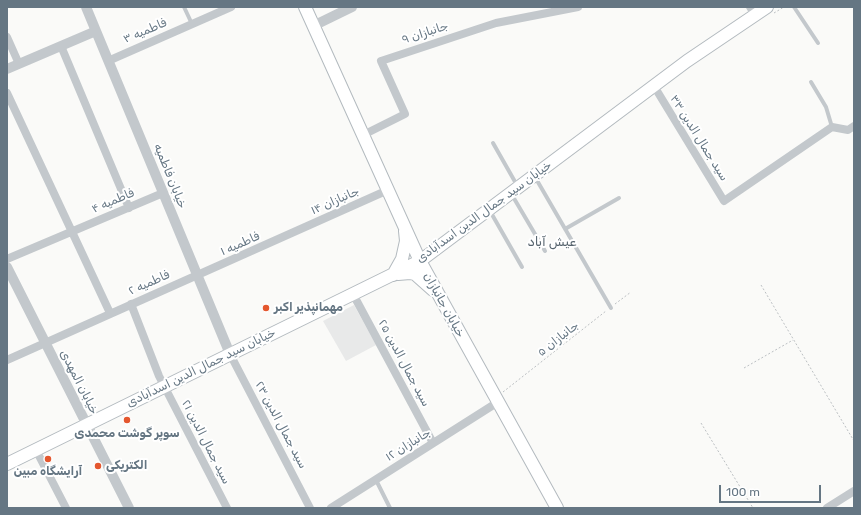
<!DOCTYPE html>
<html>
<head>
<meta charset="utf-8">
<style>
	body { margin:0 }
	#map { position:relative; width:861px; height:515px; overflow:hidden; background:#fafaf8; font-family:Rubik,sans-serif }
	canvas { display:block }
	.frame { position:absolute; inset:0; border:8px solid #657683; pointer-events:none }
	.scale { position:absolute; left:719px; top:485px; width:102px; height:18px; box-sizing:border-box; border:2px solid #657683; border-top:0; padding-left:5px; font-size:12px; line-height:14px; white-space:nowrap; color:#657683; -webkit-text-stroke:3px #fff; paint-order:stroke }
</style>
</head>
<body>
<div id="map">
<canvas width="861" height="515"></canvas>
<div class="frame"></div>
<div class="scale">100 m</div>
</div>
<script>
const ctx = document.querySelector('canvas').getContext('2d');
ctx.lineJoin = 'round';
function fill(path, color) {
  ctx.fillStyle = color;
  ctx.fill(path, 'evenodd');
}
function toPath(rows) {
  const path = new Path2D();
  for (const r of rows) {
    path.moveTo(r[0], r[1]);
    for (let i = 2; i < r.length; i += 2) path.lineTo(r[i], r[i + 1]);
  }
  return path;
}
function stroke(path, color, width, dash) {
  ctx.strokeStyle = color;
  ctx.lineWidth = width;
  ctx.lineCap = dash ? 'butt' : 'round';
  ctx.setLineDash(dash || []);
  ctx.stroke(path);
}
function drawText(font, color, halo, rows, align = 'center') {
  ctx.font = font + ' Rubik,"Noto Naskh Arabic",sans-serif';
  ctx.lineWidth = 4;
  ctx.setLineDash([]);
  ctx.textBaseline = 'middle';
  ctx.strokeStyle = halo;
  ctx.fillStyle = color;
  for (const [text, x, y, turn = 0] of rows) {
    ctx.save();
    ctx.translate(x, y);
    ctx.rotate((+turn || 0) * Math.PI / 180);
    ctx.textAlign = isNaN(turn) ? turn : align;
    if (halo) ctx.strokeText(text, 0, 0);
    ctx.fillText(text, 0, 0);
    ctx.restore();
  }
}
const built = toPath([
	[354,305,376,345,346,361,323,321]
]);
const path = toPath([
	[774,13,784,7],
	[761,285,854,441],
	[615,304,631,292],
	[744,368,793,340],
	[503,392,606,311],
	[701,423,753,508]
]);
const service = toPath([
	[184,7,192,24],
	[794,7,818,43],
	[811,82,826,107,832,127],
	[493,143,518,187],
	[535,177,611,308],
	[512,195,545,251],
	[490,211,522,267],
	[565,229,619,198],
	[376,480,390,508]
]);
const minor = toPath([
	[750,7,755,15],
	[7,37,19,64],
	[61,46,129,208],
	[108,61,231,7],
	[654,86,724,201,832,127,848,130,854,126],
	[7,93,110,313],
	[363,135,405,114,381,61,496,23,578,7],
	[7,259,163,193],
	[353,294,433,443],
	[131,304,159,376,227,508],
	[230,354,310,508],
	[7,360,388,190],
	[36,450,66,508],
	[331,508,498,402],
	[827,508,854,491]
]);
const tertiary = toPath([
	[86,7,230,354],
	[313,26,352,7],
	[7,69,96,31],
	[7,267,129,508]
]);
const secondary = toPath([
	[305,7,420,261,557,508],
	[398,274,410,273,415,274,433,290],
	[393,275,402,259,406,241,405,231],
	[7,464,420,261,687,61,767,7]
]);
const markers = [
	[266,308,4,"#e4572e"],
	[127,420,4,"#e4572e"],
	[48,459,4,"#e4572e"],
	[98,466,4,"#e4572e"]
];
const streetNames = [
	["فاطمیه ۳",145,31,-23],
	["جانبازان ۹",425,33,-18],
	["سید جمال الدین ۳۳",699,138,58],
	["خیابان فاطمیه",170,176,68],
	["فاطمیه ۴",113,201,-23],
	["جانبازان ۱۴",335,201,-24],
	["خیابان سید جمال الدین اسدآبادی",484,212,-36],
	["فاطمیه ۱",240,244,-24],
	["فاطمیه ۲",149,283,-24],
	["خیابان جانبازان",444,305,61],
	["جانبازان ۵",558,339,-38],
	["سید جمال الدین ۲۵",404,363,62],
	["خیابان سید جمال الدین اسدآبادی",201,368,-26],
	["خیابان المهدی",79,382,63],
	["سید جمال الدین ۲۳",281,425,62],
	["سید جمال الدین ۲۱",206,442,63],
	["جانبازان ۱۲",408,445,-32]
];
const poiNames = [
	["مهمانپذیر اکبر",274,308],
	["سوپر گوشت محمدی",127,434,"center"],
	["الکتریکی",106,466],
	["آرایشگاه مبین",48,472,"center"]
];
const neighbourhoodNames = [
	["عیش آباد",552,242]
];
fill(built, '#e8e9e9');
stroke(secondary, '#b3babf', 14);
stroke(path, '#bbbfc2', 1, [2, 2]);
stroke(service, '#c3c8cc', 4);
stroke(minor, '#c3c8cc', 8);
stroke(tertiary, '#c3c8cc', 10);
stroke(secondary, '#fff', 12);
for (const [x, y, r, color] of markers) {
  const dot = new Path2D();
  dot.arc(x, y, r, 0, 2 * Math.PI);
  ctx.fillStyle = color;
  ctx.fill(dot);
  stroke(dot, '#fff', 1.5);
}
drawText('12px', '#657683', '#fff', streetNames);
drawText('bold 12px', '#657683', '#fff', poiNames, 'left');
drawText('13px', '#57646e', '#fff', neighbourhoodNames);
</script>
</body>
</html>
